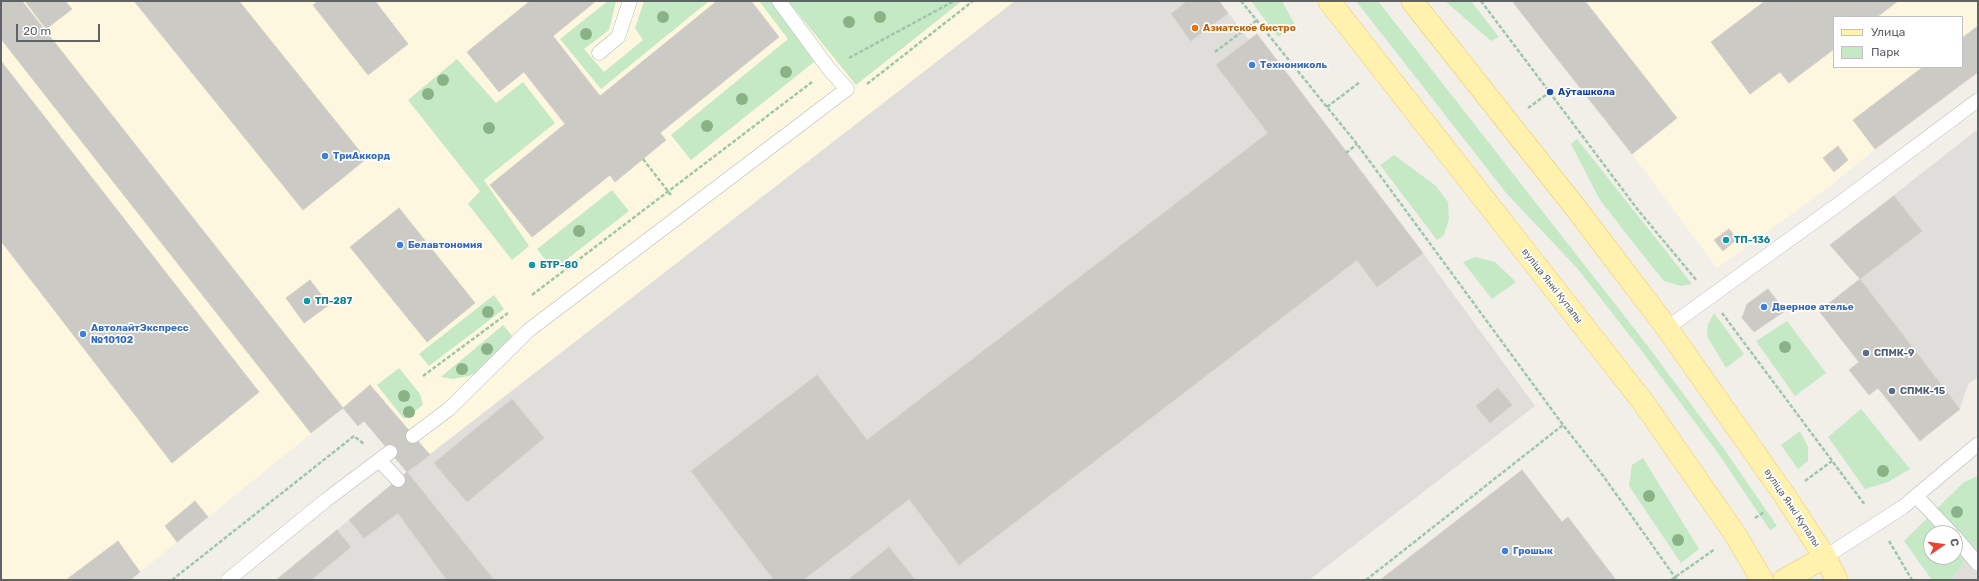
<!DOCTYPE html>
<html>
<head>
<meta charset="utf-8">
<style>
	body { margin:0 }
	#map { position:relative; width:1979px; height:581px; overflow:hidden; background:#f1efe8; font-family:Rubik,sans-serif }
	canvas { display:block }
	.frame { position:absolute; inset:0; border:2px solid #5f6368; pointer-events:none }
	.legend { position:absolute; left:1833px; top:16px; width:130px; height:52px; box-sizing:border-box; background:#fff; border:1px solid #bfc1c3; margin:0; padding:5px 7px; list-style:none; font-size:12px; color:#5f6368 }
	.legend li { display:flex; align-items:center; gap:8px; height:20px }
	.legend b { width:20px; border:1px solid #bfc1c3 }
	.north { position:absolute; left:1923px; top:525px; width:40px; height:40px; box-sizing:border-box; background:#fff; border:1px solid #bfc1c3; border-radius:50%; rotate:77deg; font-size:11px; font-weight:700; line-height:16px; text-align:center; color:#5f6368 }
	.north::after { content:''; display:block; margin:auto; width:14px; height:18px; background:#ea4335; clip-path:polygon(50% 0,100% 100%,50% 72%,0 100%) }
	.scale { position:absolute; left:16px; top:24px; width:84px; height:18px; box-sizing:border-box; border:2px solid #5f6368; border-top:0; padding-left:5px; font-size:12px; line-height:14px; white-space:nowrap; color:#5f6368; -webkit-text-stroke:3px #fff; paint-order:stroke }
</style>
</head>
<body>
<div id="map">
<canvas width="1979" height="581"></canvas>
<div class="frame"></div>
<ul class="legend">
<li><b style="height:5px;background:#fff2af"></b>Улица</li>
<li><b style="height:11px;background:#c5e8c5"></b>Парк</li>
</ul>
<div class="north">С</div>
<div class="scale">20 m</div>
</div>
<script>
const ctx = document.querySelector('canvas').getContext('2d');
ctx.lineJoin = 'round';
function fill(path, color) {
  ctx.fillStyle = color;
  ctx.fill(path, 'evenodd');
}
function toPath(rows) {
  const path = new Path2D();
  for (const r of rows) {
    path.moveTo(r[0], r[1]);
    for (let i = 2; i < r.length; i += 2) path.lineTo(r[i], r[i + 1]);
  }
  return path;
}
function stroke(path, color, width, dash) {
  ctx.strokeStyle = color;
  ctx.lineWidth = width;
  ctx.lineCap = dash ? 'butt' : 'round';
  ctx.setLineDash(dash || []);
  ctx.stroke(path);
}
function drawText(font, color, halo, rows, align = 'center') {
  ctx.font = font + ' Rubik,sans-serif';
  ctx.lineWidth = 3.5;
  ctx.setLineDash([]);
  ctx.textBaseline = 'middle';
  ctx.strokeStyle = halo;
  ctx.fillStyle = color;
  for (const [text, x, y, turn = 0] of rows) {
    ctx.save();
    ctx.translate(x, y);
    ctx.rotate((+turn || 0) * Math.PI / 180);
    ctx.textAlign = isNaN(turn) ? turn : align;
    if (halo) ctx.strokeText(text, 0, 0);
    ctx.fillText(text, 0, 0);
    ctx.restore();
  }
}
const commercial = toPath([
	[1,1,1015,1,407,472,364,421,358,426,343,408,130,580,1,580],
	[1512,1,1978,1,1978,72,1875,149,1829,187,1717,268,1632,154],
	[1834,17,1962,17,1962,67,1834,67]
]);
const industrial = toPath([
	[1015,1,1219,1,1249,40,1257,34,1423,253,1535,406,1309,580,276,580,407,472],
	[1978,129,1978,377,1968,384,1960,409,1860,279,1830,245],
	[1978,545,1978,580,1951,580,1970,553]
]);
const green = toPath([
	[608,1,616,1,609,30,584,49,604,72,643,40,635,28,644,1,709,1,601,89,560,39],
	[759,1,773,1,814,62,691,160,671,135,788,39],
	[788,1,962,1,856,85],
	[1251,1,1282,1,1295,25,1278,37],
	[1356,1,1378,1,1647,345,1724,449,1777,526,1770,530,1718,453,1638,346,1577,268,1507,194],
	[1445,1,1471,1,1499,37,1491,41],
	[457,59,496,103,523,82,555,123,484,180,529,246,512,260,468,204,480,191,408,100],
	[1577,139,1692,284,1681,286,1664,281,1654,269,1600,200,1571,144],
	[1394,155,1436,186,1448,202,1449,219,1444,235,1437,240,1380,165],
	[612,190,629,211,553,270,537,249],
	[1475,257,1495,262,1516,282,1492,299,1463,262],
	[494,295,504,309,429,366,419,354],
	[1714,313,1744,354,1726,368,1707,336,1708,324],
	[1787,321,1826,373,1795,396,1756,341],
	[503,325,514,338,480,371,469,376,453,379,441,377],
	[399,368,420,394,423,405,404,419,377,385],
	[1861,409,1910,469,1888,482,1865,489,1828,437],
	[1800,431,1808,447,1808,461,1798,469,1781,445],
	[1643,458,1699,549,1681,563,1629,486,1632,465],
	[1978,476,1978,545,1970,553,1951,580,1932,580,1904,541,1964,482],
	[1931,533,1955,533,1955,557,1931,557]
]);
const building = toPath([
	[1,1,22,1,343,408,311,433,1,39,1,1],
	[25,1,65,1,72,9,46,29,25,1],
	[134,1,239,1,366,159,303,210,134,1],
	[318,1,375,1,408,44,368,75,313,5,318,1],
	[530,1,596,1,553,36,600,96,717,1,751,1,779,37,660,133,666,140,615,182,610,175,532,237,490,185,565,124,524,72,499,92,467,52,530,1],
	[1187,1,1219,1,1228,13,1191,41,1171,14,1187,1],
	[1512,1,1585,1,1677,118,1632,154,1512,1],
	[1765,1,1898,1,1877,17,1834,17,1834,49,1789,83,1780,72,1750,94,1711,42,1765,1],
	[1978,26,1978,72,1875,149,1853,120,1923,67,1962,67,1962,38,1978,26],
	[1257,34,1423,253,1377,287,1357,260,959,565,909,499,803,580,774,580,691,471,817,375,867,440,1268,133,1216,65,1257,34],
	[1,61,259,392,172,463,1,241,1,61],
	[1838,146,1848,160,1834,172,1823,158,1838,146],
	[1894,196,1922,231,1860,279,1830,245,1894,196],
	[399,208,475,303,427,342,350,247,399,208],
	[1729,229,1737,239,1723,251,1714,240,1729,229],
	[1860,279,1960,409,1920,441,1878,388,1869,395,1849,370,1859,362,1819,311,1860,279],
	[310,280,329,305,304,323,286,298,310,280],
	[1768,289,1785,311,1754,332,1742,318,1747,304,1768,289],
	[370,385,430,455,407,472,364,421,358,426,343,408,370,385],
	[1498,388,1512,405,1490,423,1476,406,1498,388],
	[512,399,544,438,467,502,434,463,512,399],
	[1522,470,1562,522,1568,517,1616,580,1380,580,1522,470],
	[407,472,494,580,447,580,398,513,364,538,349,520,407,472],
	[195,501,208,517,177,542,165,526,195,501],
	[337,530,351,547,311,580,276,580,337,530],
	[118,541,140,572,130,580,66,580,118,541],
	[889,547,915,580,848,580,889,547]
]);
const path = toPath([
	[1241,1,1357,144,1563,425,1604,477,1677,580],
	[1481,1,1638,210,1697,281],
	[1215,52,1257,20],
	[849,58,954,1],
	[867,84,973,1],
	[1327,107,1360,82],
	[1528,108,1550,92],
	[1346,153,1357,144],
	[643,159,671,195],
	[532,295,812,82],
	[1722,313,1865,505],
	[423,376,508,313],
	[1805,481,1832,461],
	[1755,518,1764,512],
	[1889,541,1912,580],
	[172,580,354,436,364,444],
	[1366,580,1563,425],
	[1671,580,1715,549]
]);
const service = toPath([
	[599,53,618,37,630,1],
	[1667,328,1840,203,1978,100],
	[413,436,449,409,529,330,847,89,829,69,779,1],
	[379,460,398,480],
	[1917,497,1951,533],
	[1955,537,1978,564],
	[1825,557,1903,507,1978,444],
	[228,580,326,500,390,452]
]);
const primary = toPath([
	[1329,1,1643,402,1735,534,1762,580],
	[1412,1,1575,207,1667,328,1785,496,1825,557,1837,580],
	[1784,580,1825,557]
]);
const trees = [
	[663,17],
	[880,17],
	[849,22],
	[586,34],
	[786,72],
	[443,80],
	[428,94],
	[742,99],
	[707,126],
	[489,128],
	[579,231],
	[488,312],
	[1785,347],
	[487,349],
	[462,369],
	[404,396],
	[409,412],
	[1883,471],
	[1649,496],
	[1957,512],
	[1678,540]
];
const markers = [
	[1195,28,4,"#e8710a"],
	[1252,65,4,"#3f7fe0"],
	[1550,92,4,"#1a4fb4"],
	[325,156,4,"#3f7fe0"],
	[1726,240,4,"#0f9aa8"],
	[400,245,4,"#3f7fe0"],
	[532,265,4,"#0f9aa8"],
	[307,301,4,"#0f9aa8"],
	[1764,307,4,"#3f7fe0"],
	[83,334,4,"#3f7fe0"],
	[1866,353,4,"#5c6f8a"],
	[1892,391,4,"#5c6f8a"],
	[1505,551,4,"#3f7fe0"]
];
const foodNames = [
	["Азиатское бистро",1203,28]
];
const shopNames = [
	["Технониколь",1260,65],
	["ТриАккорд",333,156],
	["Белавтономия",408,245],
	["Дверное ателье",1772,307],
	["АвтолайтЭкспресс",91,328],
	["№10102",91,340],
	["Грошык",1513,551]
];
const transitNames = [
	["Аўташкола",1558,92]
];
const cultureNames = [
	["ТП-136",1734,240],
	["БТР-80",540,265],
	["ТП-287",315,301]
];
const streetNames = [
	["вуліца Янкі Купалы",1552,286,52],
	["вуліца Янкі Купалы",1792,508,56]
];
const serviceNames = [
	["СПМК-9",1874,353],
	["СПМК-15",1900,391]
];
fill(commercial, '#fef7e0');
fill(industrial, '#e0deda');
fill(green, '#c5e8c5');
fill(building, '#cccac5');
stroke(building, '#d6d1c6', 1);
stroke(service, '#b5b8bc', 15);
stroke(primary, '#f2c960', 23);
stroke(path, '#9cc7a9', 2.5, [4, 2]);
stroke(service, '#fff', 14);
stroke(primary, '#fff2af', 22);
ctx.fillStyle = '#89b387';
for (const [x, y] of trees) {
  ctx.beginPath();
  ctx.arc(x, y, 6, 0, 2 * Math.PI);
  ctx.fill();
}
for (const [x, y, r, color] of markers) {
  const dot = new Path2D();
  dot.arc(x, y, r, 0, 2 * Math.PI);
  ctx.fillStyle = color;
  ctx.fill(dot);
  stroke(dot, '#fff', 1.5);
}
drawText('bold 10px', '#c56008', '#fff', foodNames, 'left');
drawText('bold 10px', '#366cbe', '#fff', shopNames, 'left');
drawText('bold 10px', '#164399', '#fff', transitNames, 'left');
drawText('bold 10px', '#0d838f', '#fff', cultureNames, 'left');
drawText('10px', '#5f6368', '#fff', streetNames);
drawText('bold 10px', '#4e5e75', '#fff', serviceNames, 'left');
</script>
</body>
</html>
